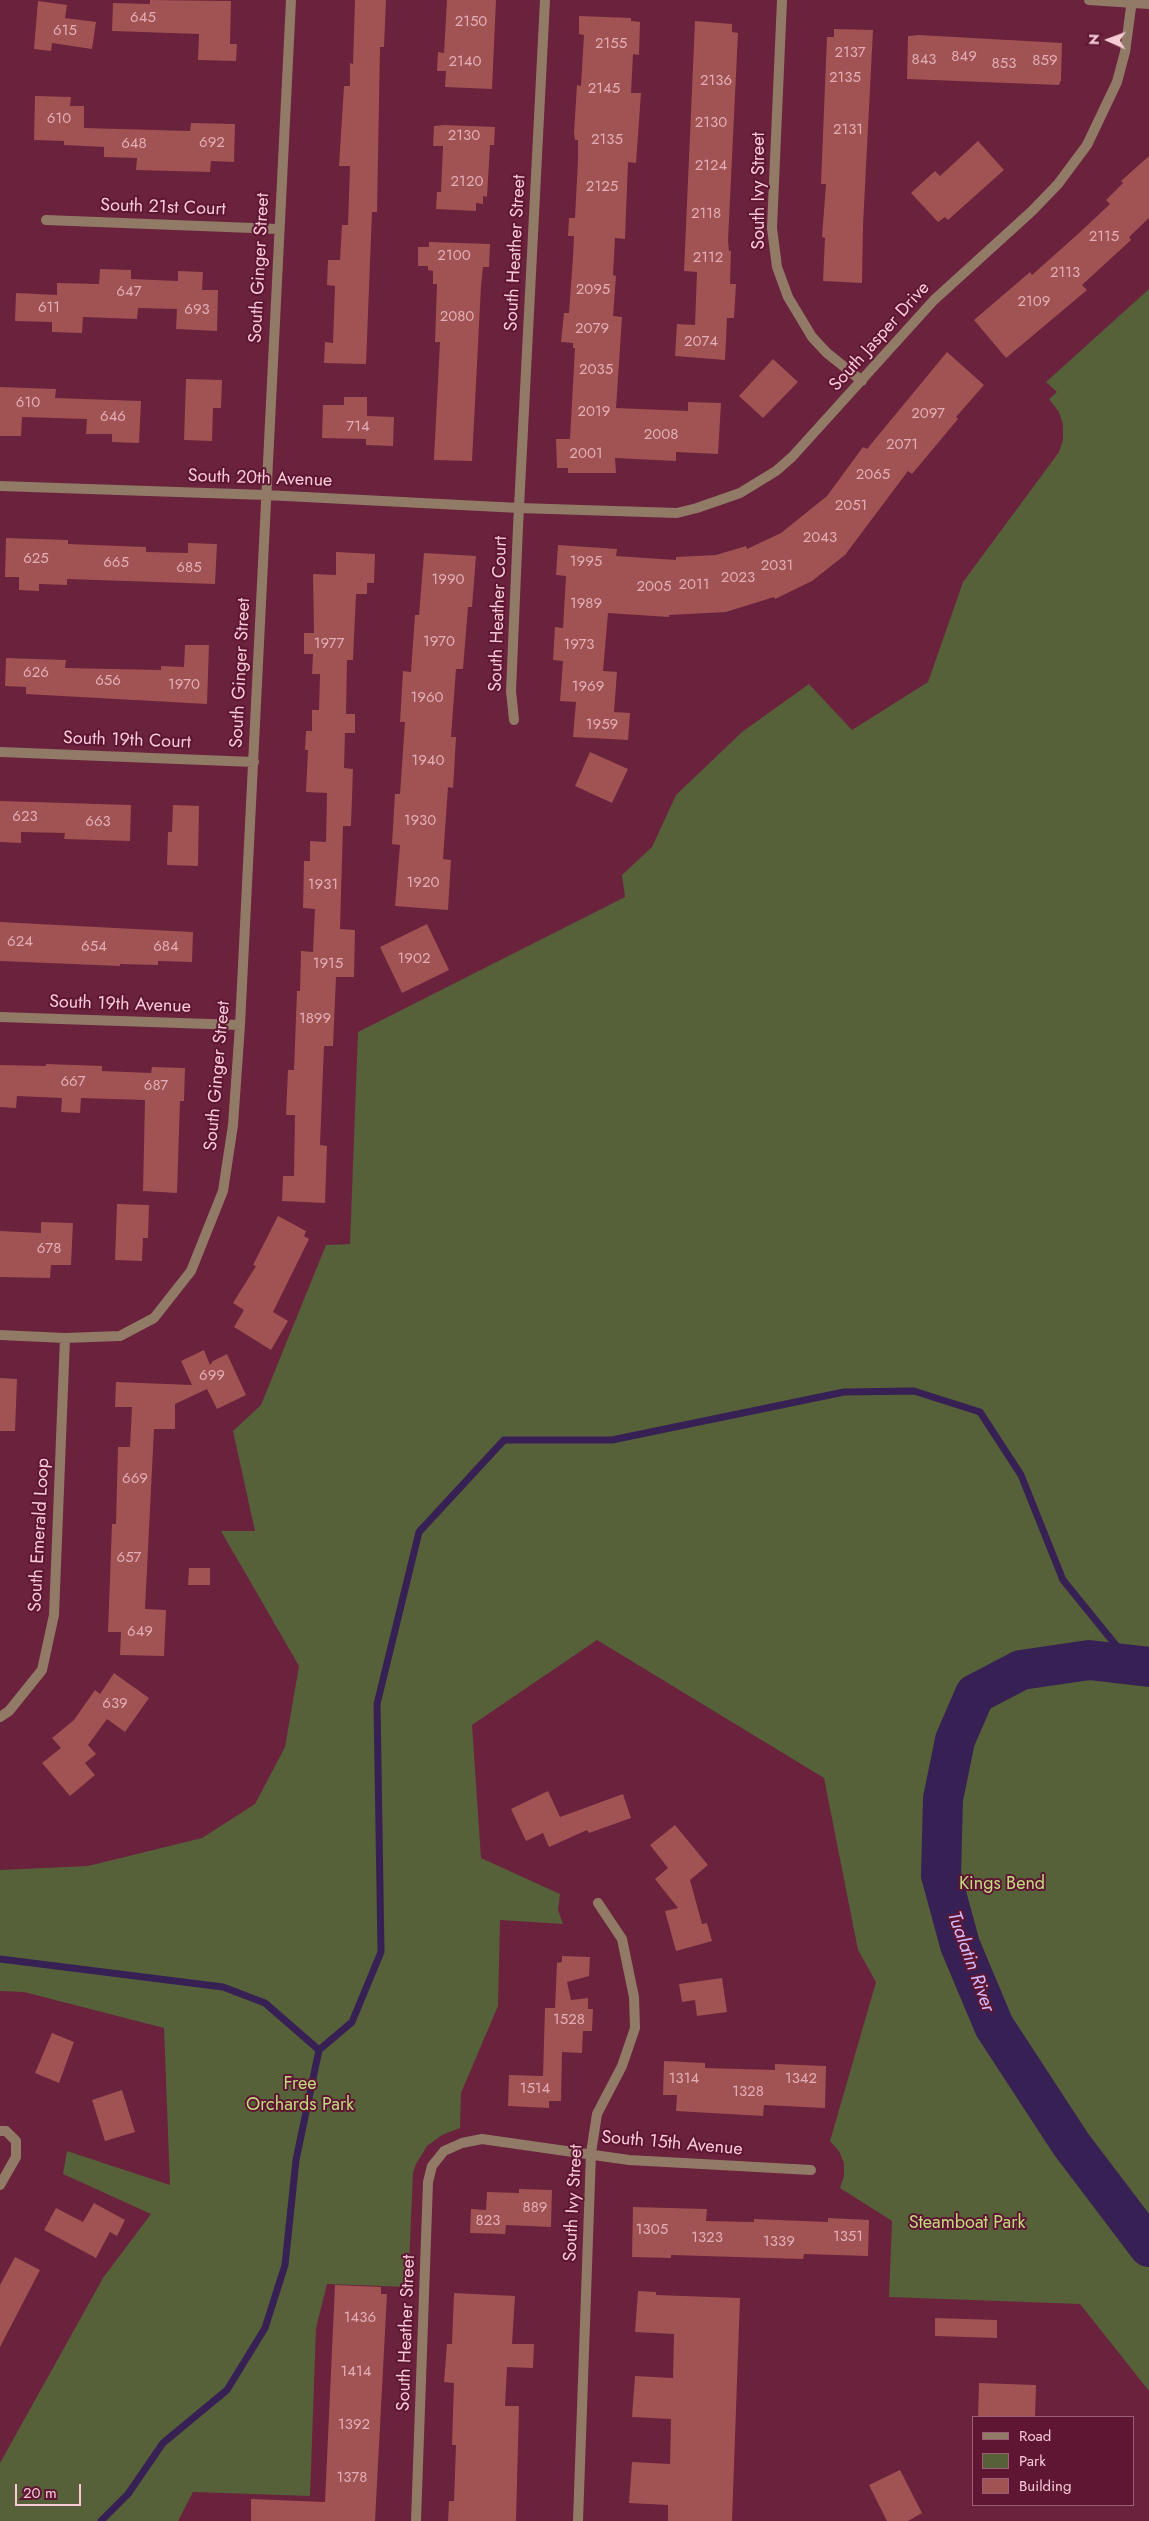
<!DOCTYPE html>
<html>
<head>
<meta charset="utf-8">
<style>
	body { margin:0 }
	#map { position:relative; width:1149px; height:2521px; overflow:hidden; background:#6a223d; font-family:Jost,sans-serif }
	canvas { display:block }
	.legend { position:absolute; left:972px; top:2416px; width:162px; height:90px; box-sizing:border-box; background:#5e1632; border:1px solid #9c5e74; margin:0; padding:6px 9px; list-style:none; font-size:15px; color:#f8cbd7 }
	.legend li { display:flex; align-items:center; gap:10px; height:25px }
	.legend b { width:25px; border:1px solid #9c5e74 }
	.north { position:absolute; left:1084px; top:15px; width:50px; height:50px; -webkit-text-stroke:4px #5e1632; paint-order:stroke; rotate:272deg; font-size:14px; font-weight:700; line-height:20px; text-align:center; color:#f8cbd7 }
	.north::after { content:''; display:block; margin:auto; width:18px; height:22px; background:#f8cbd7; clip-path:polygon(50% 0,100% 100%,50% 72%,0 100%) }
	.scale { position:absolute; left:15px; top:2484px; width:66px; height:22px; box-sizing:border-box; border:2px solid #f8cbd7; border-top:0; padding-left:6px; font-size:15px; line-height:18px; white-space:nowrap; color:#f8cbd7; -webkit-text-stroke:4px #5e1632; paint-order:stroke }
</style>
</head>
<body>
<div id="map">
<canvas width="1149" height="2521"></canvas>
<ul class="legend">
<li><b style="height:6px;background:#917a66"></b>Road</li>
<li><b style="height:14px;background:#566039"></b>Park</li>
<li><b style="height:14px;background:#a15252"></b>Building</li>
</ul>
<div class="north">N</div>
<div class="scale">20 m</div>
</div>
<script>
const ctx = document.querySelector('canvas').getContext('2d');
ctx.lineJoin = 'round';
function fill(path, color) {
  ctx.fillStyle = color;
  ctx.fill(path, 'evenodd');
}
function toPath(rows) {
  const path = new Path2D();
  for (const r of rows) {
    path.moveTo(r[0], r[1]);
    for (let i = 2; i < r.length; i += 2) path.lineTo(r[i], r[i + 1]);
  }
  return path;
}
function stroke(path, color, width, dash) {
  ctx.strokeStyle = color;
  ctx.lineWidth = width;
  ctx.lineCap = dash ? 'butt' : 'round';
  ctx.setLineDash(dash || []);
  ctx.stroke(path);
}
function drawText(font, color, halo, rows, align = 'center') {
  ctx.font = font + ' Jost,sans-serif';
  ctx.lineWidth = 4;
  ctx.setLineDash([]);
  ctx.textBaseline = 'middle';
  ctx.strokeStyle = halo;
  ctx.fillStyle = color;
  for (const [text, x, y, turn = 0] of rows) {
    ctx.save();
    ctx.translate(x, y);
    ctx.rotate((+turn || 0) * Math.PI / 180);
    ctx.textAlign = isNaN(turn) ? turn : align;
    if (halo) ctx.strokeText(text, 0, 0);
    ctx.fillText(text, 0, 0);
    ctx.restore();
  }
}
const green = toPath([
	[1149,289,1149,2391,1080,2304,889,2297,892,2221,840,2188,844,2176,844,2163,839,2151,830,2141,876,1982,858,1950,824,1778,597,1640,472,1725,481,1858,560,1894,558,1910,563,1924,500,1920,498,2006,461,2093,460,2128,442,2135,427,2146,416,2164,413,2173,408,2287,327,2284,316,2328,310,2496,193,2492,178,2521,0,2521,0,2463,103,2278,151,2214,63,2174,67,2151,170,2185,164,2028,24,1992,0,1991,0,1870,88,1866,202,1838,255,1804,285,1747,299,1666,221,1531,255,1531,233,1431,261,1405,326,1245,350,1244,358,1032,625,897,622,875,652,847,676,795,742,732,809,684,852,730,928,682,963,582,1059,452,1063,440,1063,425,1059,412,1049,399,1057,392,1046,382]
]);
const stream = toPath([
	[0,1959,223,1987,265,2003,319,2050],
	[101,2521,128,2494,163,2443,227,2390,265,2328,285,2265,296,2160,319,2050,352,2022,381,1952,377,1704,419,1532,504,1440,612,1440,844,1392,914,1391,980,1412,1021,1475,1063,1580,1132,1665]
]);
const river = toPath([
	[1149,1667,1089,1660,1021,1670,975,1694,955,1740,943,1799,941,1875,960,1945,994,2026,1071,2144,1149,2247]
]);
const building = toPath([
	[150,0,231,1,230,44,237,44,236,61,198,60,199,34,112,31,113,3,150,4],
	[355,0,386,0,384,47,380,47,377,212,372,212,366,364,324,363,325,342,333,343,335,286,327,285,328,260,340,260,342,225,348,225,350,166,339,166,344,86,350,86,350,63,353,64],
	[447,0,496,0,492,89,445,87,446,71,437,71,438,52,444,53],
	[38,1,67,5,65,18,96,22,92,49,52,43,51,51,34,49],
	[579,16,631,18,631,21,640,22,639,55,633,54,631,93,641,93,636,163,628,162,625,239,615,238,613,275,616,276,613,316,622,317,616,408,688,411,688,402,721,403,718,454,676,452,676,461,615,458,616,473,568,473,568,468,557,468,556,439,570,439,575,348,573,348,573,343,561,342,564,313,569,313,573,257,574,236,568,236,569,218,575,218,578,160,578,140,575,140,574,133,577,85,581,86,584,35,579,34],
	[695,21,732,24,732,32,738,33,728,241,729,251,731,251,730,284,736,284,734,318,727,318,725,360,675,356,677,324,695,325,697,272,684,271],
	[834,29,873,30,863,225,862,283,823,281,825,238,822,237,826,184,821,184,824,110,827,37,834,37],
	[919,35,1062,43,1061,80,1059,85,907,79,908,36],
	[35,96,71,97,70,106,84,106,84,128,190,131,191,123,235,124,234,162,211,161,210,172,136,170,137,158,104,157,104,147,64,145,64,141,34,140],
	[444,125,495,127,494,145,490,145,487,197,483,196,483,204,476,203,476,211,436,209,437,192,441,192,443,146,433,146,434,126],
	[978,141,1004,170,948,220,945,217,938,222,911,193,935,171,940,176],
	[1149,156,1149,218,1129,237,1131,240,1082,285,1087,290,1006,358,974,320,1030,272,1032,275,1078,234,1110,204,1106,200,1123,183,1121,181],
	[429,242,490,244,489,267,483,267,481,286,472,461,434,460,434,458,440,342,435,342,437,284,433,284,433,271,428,270,428,266,418,266,418,247,429,247],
	[100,269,131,270,131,279,178,281,178,271,203,272,202,290,218,290,217,331,176,329,177,309,138,308,137,319,83,317,82,333,52,332,52,322,15,321,16,293,57,295,57,283,99,284],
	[947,352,984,385,956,417,958,419,912,474,908,471,845,555,812,581,775,599,774,597,726,612,669,615,669,617,608,613,603,671,617,672,614,712,630,713,628,740,573,737,576,702,560,701,563,661,553,660,555,627,563,628,566,576,556,575,558,545,617,549,616,556,676,560,676,557,716,555,746,546,747,549,781,533,827,496,863,447,867,449],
	[773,359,798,382,763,418,739,396],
	[186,379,222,380,221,408,213,408,212,441,184,440],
	[0,387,56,389,55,398,141,401,139,443,112,442,112,434,86,434,87,419,22,417,21,436,0,436],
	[344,397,367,397,367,416,394,417,393,446,366,445,366,439,322,438,323,405,344,405],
	[6,538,68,540,68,544,146,547,146,552,188,553,188,543,217,544,215,584,67,579,67,585,39,584,39,591,19,590,19,577,5,577],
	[336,552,375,554,374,583,367,583,367,594,356,594,353,660,347,660,346,714,355,714,355,733,345,733,344,768,353,769,351,826,343,826,340,929,355,930,354,977,336,977,333,1046,324,1046,320,1145,327,1146,325,1203,282,1201,283,1176,294,1176,295,1115,286,1115,288,1070,294,1070,297,991,300,991,301,951,313,952,315,909,303,908,304,861,310,861,310,841,326,842,327,793,306,792,308,750,305,750,306,731,312,731,312,710,319,710,320,674,312,674,313,654,304,654,304,633,314,633,313,574,336,575],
	[424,553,476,556,472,607,468,607,463,669,456,669,451,737,456,737,453,788,448,787,443,859,451,860,448,910,395,906,400,845,392,844,395,794,400,794,405,722,400,722,403,671,411,672,415,615,419,615],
	[185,645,209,645,207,704,26,694,26,687,5,686,6,658,66,660,65,668,161,670,161,666,184,667],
	[590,752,628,769,612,803,575,786],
	[0,801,131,805,130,841,64,839,65,833,21,832,21,843,0,842],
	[173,805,199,806,198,866,167,865,168,832,172,832],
	[0,922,193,932,192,962,158,961,158,965,120,964,120,966,0,961],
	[427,924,449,970,402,993,380,947],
	[46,1064,102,1066,102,1071,151,1073,152,1067,185,1068,184,1101,180,1101,177,1193,143,1191,145,1100,81,1098,80,1113,61,1112,62,1098,17,1096,16,1108,0,1107,0,1065,46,1066],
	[117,1204,149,1205,148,1238,143,1238,142,1261,115,1260],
	[278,1216,306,1231,304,1236,309,1239,273,1312,288,1321,271,1350,234,1327,244,1310,233,1303,256,1266,253,1265],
	[41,1222,73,1223,71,1265,51,1265,50,1278,0,1277,0,1231,41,1233],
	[204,1350,210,1365,213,1361,227,1354,246,1395,217,1409,207,1389,175,1404,175,1429,154,1429,145,1609,166,1610,164,1656,120,1655,121,1632,108,1632,112,1524,116,1524,118,1447,130,1447,132,1407,115,1407,116,1382,192,1385,181,1361],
	[0,1378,17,1379,15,1431,0,1431],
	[189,1568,210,1568,210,1585,188,1585],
	[114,1673,149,1698,125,1732,107,1719,88,1745,96,1754,85,1763,95,1775,70,1796,42,1763,61,1748,52,1738,74,1720,95,1690,100,1694],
	[548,1791,560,1817,623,1794,631,1818,589,1833,587,1830,549,1847,543,1833,526,1841,511,1809],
	[675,1825,708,1865,690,1880,702,1924,707,1923,712,1941,676,1951,665,1911,678,1908,655,1879,668,1868,650,1845],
	[562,1956,590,1957,589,1976,567,1982,571,2000,588,1998,588,2009,593,2009,592,2031,583,2031,582,2053,562,2052,561,2101,549,2101,549,2108,508,2106,509,2075,543,2076,545,2008,555,2008,557,1963,562,1962],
	[722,1978,727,2012,697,2016,695,2000,682,2002,679,1984],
	[52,2033,74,2042,59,2083,35,2073],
	[664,2061,705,2063,705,2068,775,2070,775,2064,826,2066,825,2108,764,2105,763,2116,676,2111,677,2095,663,2095],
	[122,2090,135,2132,105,2141,92,2100],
	[519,2189,552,2190,551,2227,506,2225,505,2234,470,2233,471,2209,486,2210,487,2192,519,2193],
	[94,2203,125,2220,117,2236,110,2232,96,2258,44,2230,56,2208,83,2222],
	[633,2207,707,2209,706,2221,754,2222,754,2219,828,2222,828,2218,869,2220,868,2256,804,2254,803,2259,671,2255,671,2258,632,2257],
	[15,2257,40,2270,0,2347,0,2285],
	[335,2285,381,2287,381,2294,387,2294,375,2521,251,2521,251,2499,325,2502],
	[638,2291,656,2292,656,2295,740,2298,732,2521,668,2521,668,2505,629,2503,632,2462,670,2464,671,2419,632,2417,635,2376,673,2378,674,2334,635,2332],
	[454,2293,515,2296,512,2344,534,2344,533,2368,507,2367,505,2406,519,2406,516,2521,448,2521,449,2501,454,2501,456,2445,452,2445,454,2383,444,2382,447,2344,452,2344],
	[935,2318,997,2320,997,2338,935,2336],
	[979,2383,1036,2385,1035,2417,978,2417],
	[900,2470,922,2513,908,2521,887,2521,869,2485]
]);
const minor = toPath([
	[782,0,772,228,777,267,788,297,812,337,827,353,862,381],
	[1089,0,1149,4],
	[46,220,278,229],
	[0,486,266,495,519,508,677,513,697,508,740,493,776,471,792,457,934,300,1032,211,1058,184,1087,145,1117,82,1125,52,1132,0],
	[514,720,511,691,518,527,545,0],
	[0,752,254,762],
	[0,1017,240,1025],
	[0,1335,65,1338,120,1336,154,1318,191,1271,223,1191,233,1125,240,1025,291,0],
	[0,1717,9,1711,42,1670,54,1615,65,1338],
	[0,2131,6,2131,16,2141,16,2157,0,2185],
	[416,2521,428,2182,432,2166,444,2151,462,2143,482,2139,629,2160,811,2170],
	[578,2521,591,2153,597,2114,622,2066,635,2028,634,1997,622,1939,598,1903]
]);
const numberNames = [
	["645",143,18],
	["2150",471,22],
	["615",65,31],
	["2155",611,44],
	["2137",850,53],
	["849",964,57],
	["843",924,60],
	["859",1045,61],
	["2140",465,62],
	["853",1004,64],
	["2135",845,78],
	["2136",716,81],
	["2145",604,89],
	["610",59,119],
	["2130",711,123],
	["2131",848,130],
	["2130",464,136],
	["2135",607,140],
	["692",212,143],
	["648",134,144],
	["2124",711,166],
	["2120",467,182],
	["2125",602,187],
	["2118",706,214],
	["2115",1104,237],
	["2100",454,256],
	["2112",708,258],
	["2113",1065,273],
	["2095",593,290],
	["647",129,292],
	["2109",1034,302],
	["611",49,308],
	["693",197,310],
	["2080",457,317],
	["2079",592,329],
	["2074",701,342],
	["2035",596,370],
	["610",28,403],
	["2019",594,412],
	["2097",928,414],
	["646",113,417],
	["714",358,427],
	["2008",661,435],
	["2071",902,445],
	["2001",586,454],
	["2065",873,475],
	["2051",851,506],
	["2043",820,538],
	["625",36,559],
	["1995",586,562],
	["665",116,563],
	["2031",777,566],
	["685",189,568],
	["2023",738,578],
	["1990",448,580],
	["2011",694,585],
	["2005",654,587],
	["1989",586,604],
	["1970",439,642],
	["1977",329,644],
	["1973",579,645],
	["626",36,673],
	["656",108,681],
	["1970",184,685],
	["1969",588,687],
	["1960",427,698],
	["1959",602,725],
	["1940",428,761],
	["623",25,817],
	["1930",420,821],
	["663",98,822],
	["1920",423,883],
	["1931",323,885],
	["624",20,942],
	["654",94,947],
	["684",166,947],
	["1902",414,959],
	["1915",328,964],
	["1899",315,1019],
	["667",73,1082],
	["687",156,1086],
	["678",49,1249],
	["699",212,1376],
	["669",135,1479],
	["657",129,1558],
	["649",140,1632],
	["639",115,1704],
	["1528",569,2020],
	["1314",684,2079],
	["1342",801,2079],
	["1514",535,2089],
	["1328",748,2092],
	["889",535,2208],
	["823",488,2221],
	["1305",652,2230],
	["1351",848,2237],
	["1323",707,2238],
	["1339",779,2242],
	["1436",360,2318],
	["1414",356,2372],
	["1392",354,2425],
	["1378",352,2478]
];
const streetNames = [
	["South Ivy Street",760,191,-90],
	["South 21st Court",163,208,2],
	["South Heather Street",516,253,-87],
	["South Ginger Street",260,268,-87],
	["South Jasper Drive",880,337,-48],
	["South 20th Avenue",260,479,2],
	["South Heather Court",499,614,-88],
	["South Ginger Street",241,673,-87],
	["South 19th Court",127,741,2],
	["South 19th Avenue",120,1005,2],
	["South Ginger Street",218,1076,-85],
	["South Emerald Loop",40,1535,-87],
	["South 15th Avenue",672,2144,5],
	["South Ivy Street",574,2203,-87],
	["South Heather Street",407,2333,-88]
];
const parkNames = [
	["Kings Bend",1002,1885],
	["Free",300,2085],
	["Orchards Park",300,2106],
	["Steamboat Park",967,2224]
];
const waterNames = [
	["Tualatin River",970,1962,70]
];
fill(green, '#566039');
stroke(stream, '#372154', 7);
stroke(river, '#372154', 40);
fill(building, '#a15252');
stroke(minor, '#917a66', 10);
drawText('15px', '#e2adb6', null, numberNames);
drawText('18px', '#f8cbd7', '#5e1632', streetNames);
drawText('18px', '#c3db7f', '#5e1632', parkNames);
drawText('italic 19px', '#d3bbfe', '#5e1632', waterNames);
</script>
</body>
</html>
